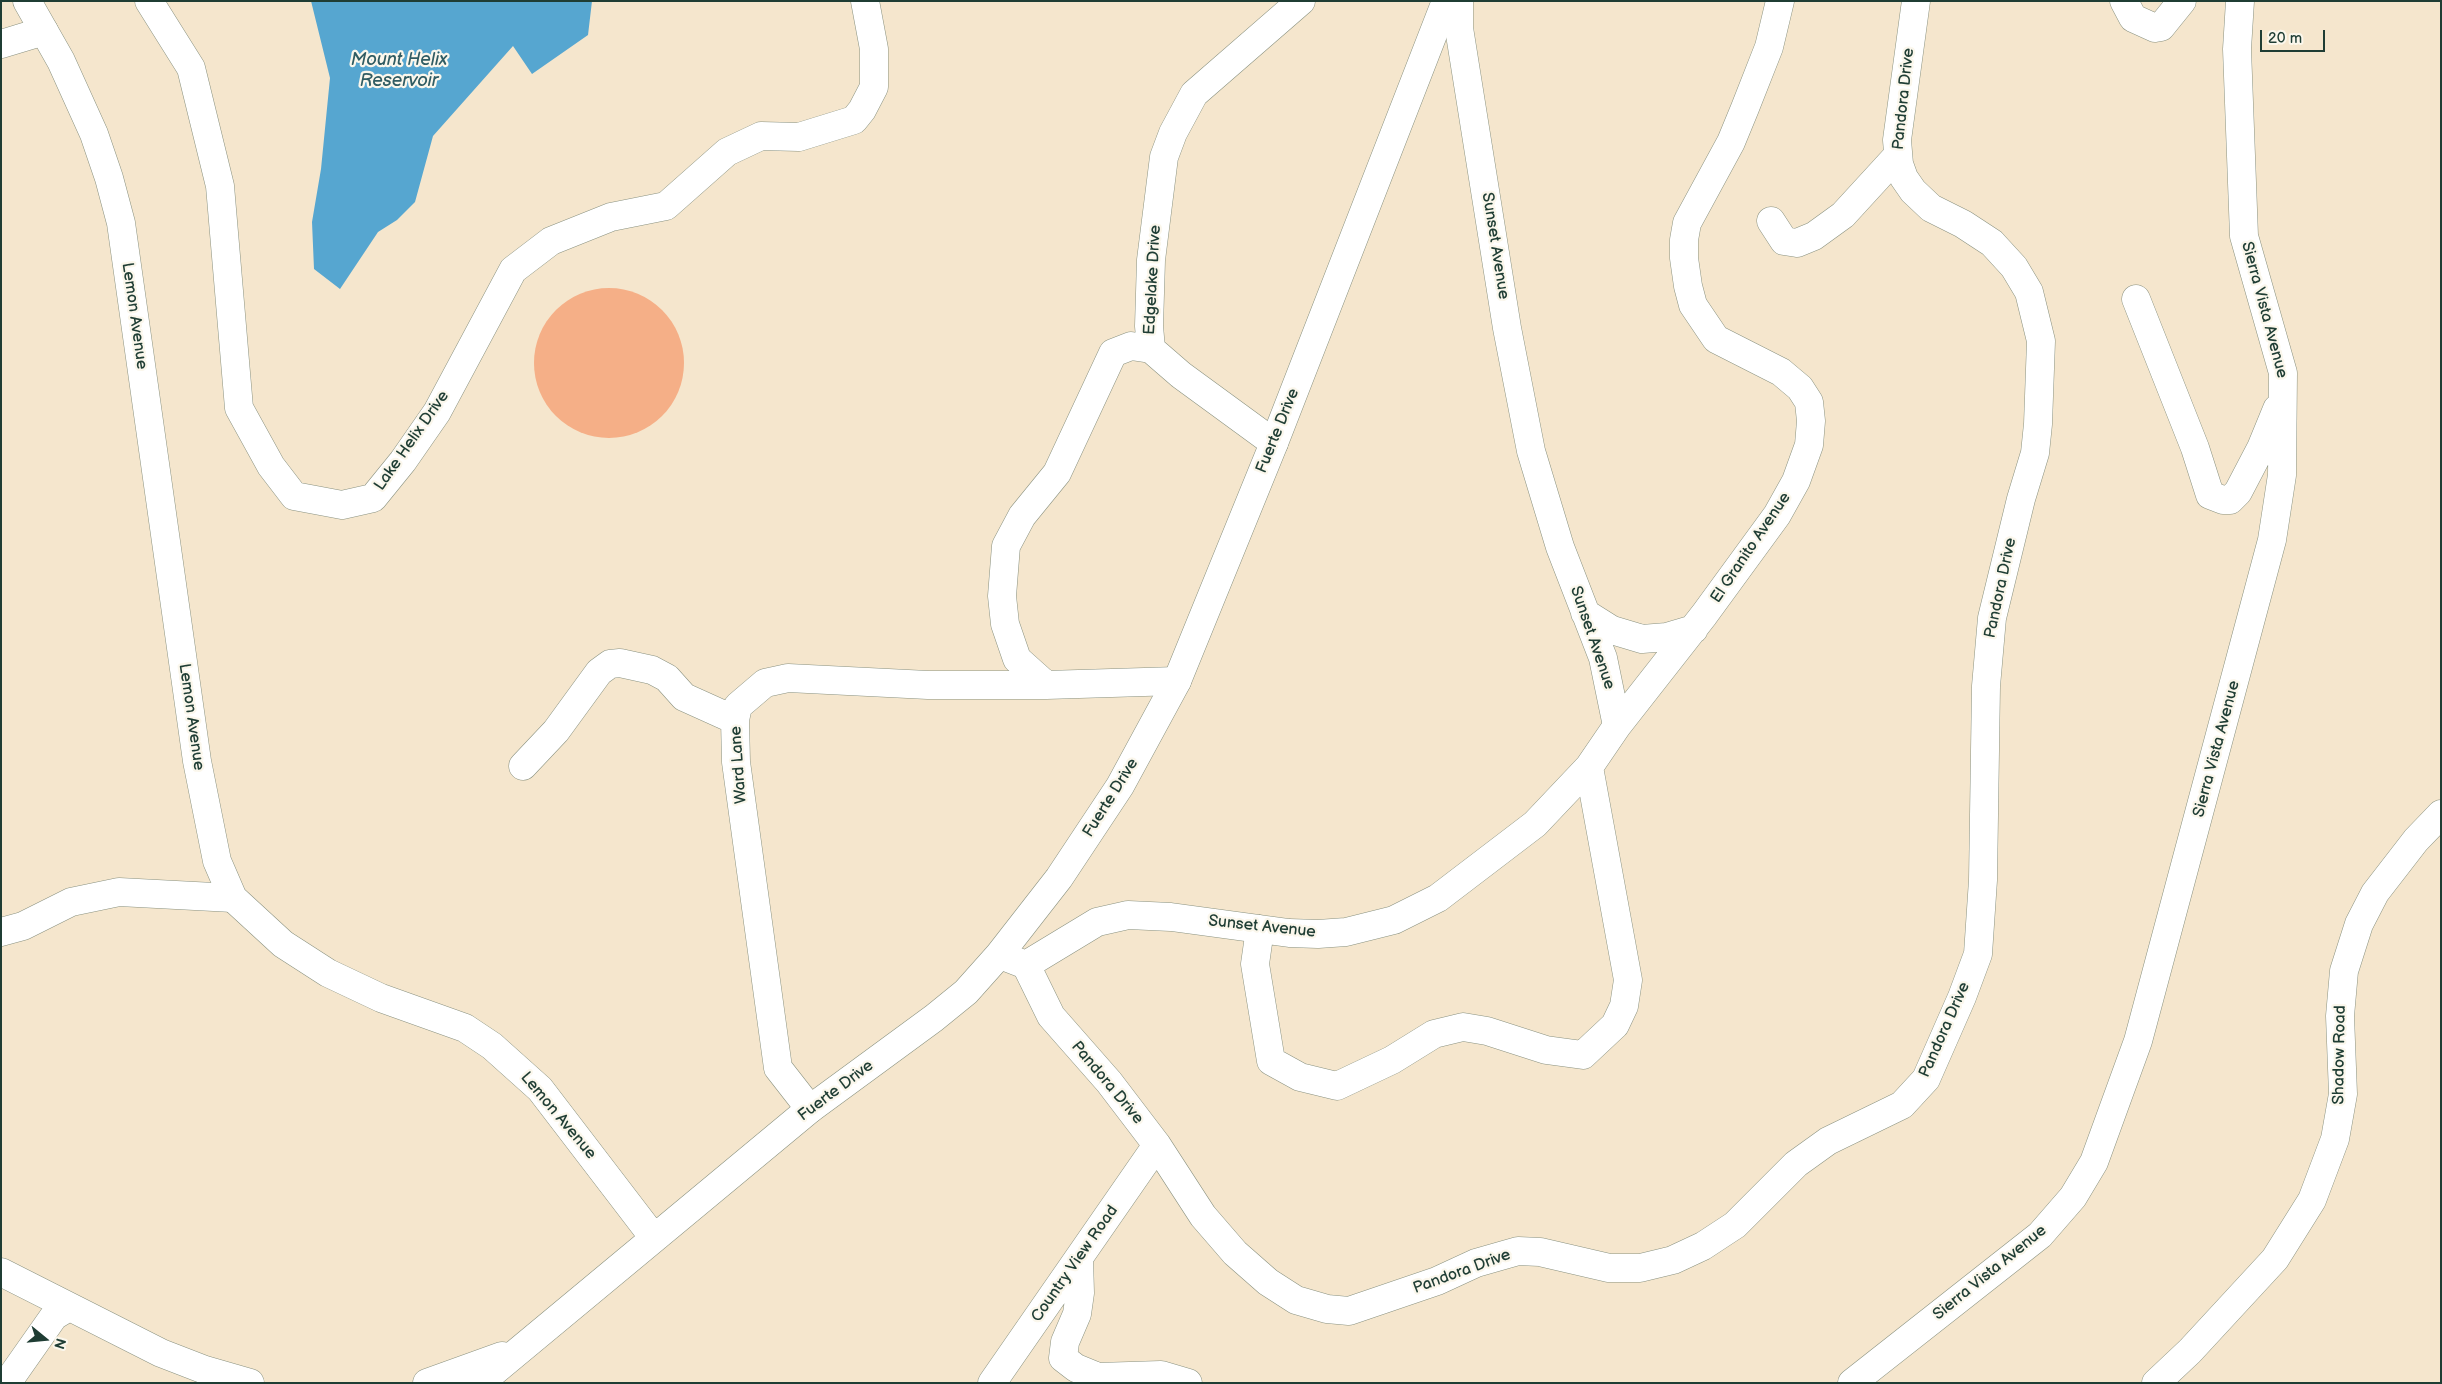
<!DOCTYPE html>
<html>
<head>
<meta charset="utf-8">
<style>
	body { margin:0 }
	#map { position:relative; width:2442px; height:1384px; overflow:hidden; background:#f5e6cd; font-family:"Balsamiq Sans",sans-serif }
	canvas { display:block }
	.frame { position:absolute; inset:0; border:2px solid #1f3d34; pointer-events:none }
	.north { position:absolute; left:20px; top:1314px; width:50px; height:50px; -webkit-text-stroke:4px #fbf7ec; paint-order:stroke; rotate:107deg; font-size:14px; font-weight:700; line-height:20px; text-align:center; color:#1f3d34 }
	.north::after { content:''; display:block; margin:auto; width:18px; height:22px; background:#1f3d34; clip-path:polygon(50% 0,100% 100%,50% 72%,0 100%) }
	.scale { position:absolute; left:2260px; top:30px; width:65px; height:22px; box-sizing:border-box; border:2px solid #1f3d34; border-top:0; padding-left:6px; font-size:15px; line-height:18px; white-space:nowrap; color:#1f3d34; -webkit-text-stroke:4px #fbf7ec; paint-order:stroke }
</style>
</head>
<body>
<div id="map">
<canvas width="2442" height="1384"></canvas>
<div class="frame"></div>
<div class="north">N</div>
<div class="scale">20 m</div>
</div>
<script>
const ctx = document.querySelector('canvas').getContext('2d');
ctx.lineJoin = 'round';
function fill(path, color) {
  ctx.fillStyle = color;
  ctx.fill(path, 'evenodd');
}
function toPath(rows) {
  const path = new Path2D();
  for (const r of rows) {
    if (r.length === 3) {
      path.moveTo(r[0] + r[2], r[1]);
      path.arc(r[0], r[1], r[2], 0, 2 * Math.PI);
      continue;
    }
    path.moveTo(r[0], r[1]);
    for (let i = 2; i < r.length; i += 2) path.lineTo(r[i], r[i + 1]);
  }
  return path;
}
function stroke(path, color, width, dash) {
  ctx.strokeStyle = color;
  ctx.lineWidth = width;
  ctx.lineCap = dash ? 'butt' : 'round';
  ctx.setLineDash(dash || []);
  ctx.stroke(path);
}
function drawText(font, color, halo, rows, align = 'center') {
  ctx.font = font + ' "Balsamiq Sans",sans-serif';
  ctx.lineWidth = 4.5;
  ctx.setLineDash([]);
  ctx.textBaseline = 'middle';
  ctx.strokeStyle = halo;
  ctx.fillStyle = color;
  for (const [text, x, y, turn = 0] of rows) {
    ctx.save();
    ctx.translate(x, y);
    ctx.rotate((+turn || 0) * Math.PI / 180);
    ctx.textAlign = isNaN(turn) ? turn : align;
    if (halo) ctx.strokeText(text, 0, 0);
    ctx.fillText(text, 0, 0);
    ctx.restore();
  }
}
const water = toPath([
	[311,1,592,1,588,35,532,74,513,46,433,136,415,202,397,220,378,232,340,289,314,269,312,222,321,169,330,78]
]);
const building = toPath([
	[609,363,75]
]);
const minor = toPath([
	[149,1,191,68,220,186,239,408,271,466,294,496,342,505,373,498,403,461,437,412,513,270,551,241,611,217,666,206,727,152,761,136,799,137,854,120,862,110,874,87,874,49,865,1],
	[2124,1,2133,18,2155,28,2161,27,2182,1],
	[1,44,44,31],
	[1771,221,1784,241,1797,243,1814,236,1843,215,1898,155],
	[2136,299,2195,448,2210,495,2223,500,2230,500,2238,492,2261,448,2277,409],
	[1151,349,1149,326,1151,260,1164,157,1173,133,1194,94,1301,1],
	[1151,349,1181,375,1274,443],
	[1585,613,1612,630,1642,639,1667,637,1694,629],
	[1046,685,1017,659,1005,624,1002,596,1006,546,1022,516,1057,473,1113,353,1131,346,1151,349],
	[1617,726,1704,615,1777,515,1796,481,1809,445,1811,421,1809,402,1800,388,1781,372,1716,339,1693,305,1688,286,1684,258,1684,240,1687,223,1731,142,1745,108,1769,47,1780,1],
	[523,766,556,731,599,672,610,664,620,663,652,670,667,678,684,697,735,720],
	[1260,929,1255,964,1271,1061,1300,1077,1337,1086,1392,1060,1434,1034,1463,1027,1487,1031,1546,1050,1583,1055,1615,1025,1624,1006,1628,980,1589,767],
	[1,932,23,926,71,902,119,892,233,898],
	[1008,958,1026,965,1097,922,1128,915,1171,917,1289,933,1318,934,1346,932,1394,920,1438,898,1535,824,1589,767,1617,726,1603,658,1560,547,1531,451,1507,328,1459,28,1459,1],
	[1026,965,1051,1016,1109,1082,1157,1145,1203,1216,1235,1253,1268,1282,1296,1300,1327,1309,1349,1311,1437,1281,1476,1263,1518,1251,1540,1252,1609,1268,1640,1268,1673,1260,1703,1246,1735,1225,1796,1164,1828,1141,1902,1105,1926,1079,1962,997,1978,954,1983,880,1986,686,1992,618,2021,499,2035,453,2038,424,2041,341,2029,292,2014,267,1992,243,1963,224,1931,208,1913,191,1904,178,1899,164,1897,140,1916,1],
	[810,1109,778,1068,736,762,735,720,738,706,765,683,788,678,928,685,1046,685,1177,681],
	[1079,1259,1080,1293,1077,1314,1065,1342,1063,1358,1076,1368,1098,1377,1161,1375,1188,1383],
	[1,1272,161,1353,205,1370,250,1383],
	[7,1383,54,1316,69,1307],
	[992,1383,1157,1145],
	[1852,1383,2040,1235,2073,1197,2094,1162,2138,1041,2272,540,2282,475,2283,373,2244,236,2237,49,2240,1],
	[2156,1383,2190,1351,2275,1259,2312,1200,2335,1139,2343,1094,2340,1016,2344,971,2359,924,2375,893,2416,840,2441,814]
]);
const major = toPath([
	[27,1,61,61,94,134,109,178,121,223,197,761,217,861,233,898,283,944,328,973,381,998,465,1028,492,1046,540,1089,654,1238],
	[427,1383,502,1356],
	[480,1383,810,1109,934,1018,966,992,999,955,1059,878,1120,786,1177,681,1274,443,1446,1]
]);
const streetNames = [
	["Pandora Drive",1904,99,-84],
	["Sunset Avenue",1495,246,81],
	["Edgelake Drive",1153,280,-87],
	["Sierra Vista Avenue",2264,310,75],
	["Lemon Avenue",134,316,82],
	["Fuerte Drive",1278,431,-68],
	["Lake Helix Drive",412,441,-55],
	["El Granito Avenue",1751,548,-56],
	["Pandora Drive",2001,588,-78],
	["Sunset Avenue",1592,638,71],
	["Lemon Avenue",191,717,82],
	["Sierra Vista Avenue",2217,749,-75],
	["Ward Lane",739,765,-94],
	["Fuerte Drive",1111,798,-58],
	["Sunset Avenue",1262,927,6],
	["Pandora Drive",1945,1030,-66],
	["Shadow Road",2340,1055,-89],
	["Pandora Drive",1107,1083,50],
	["Fuerte Drive",836,1091,-37],
	["Lemon Avenue",558,1116,50],
	["Country View Road",1075,1264,-55],
	["Pandora Drive",1462,1272,-20],
	["Sierra Vista Avenue",1990,1273,-39]
];
const waterNames = [
	["Mount Helix",399,60],
	["Reservoir",399,81]
];
fill(water, '#56a6d0');
fill(building, '#f5af87');
stroke(minor, '#8a9280', 29);
stroke(major, '#8a9280', 29);
stroke(minor, '#fff', 28);
stroke(major, '#fff', 28);
drawText('16px', '#1f3d34', '#fbf7ec', streetNames);
drawText('italic 18px', '#305c63', '#fbf7ec', waterNames);
</script>
</body>
</html>
